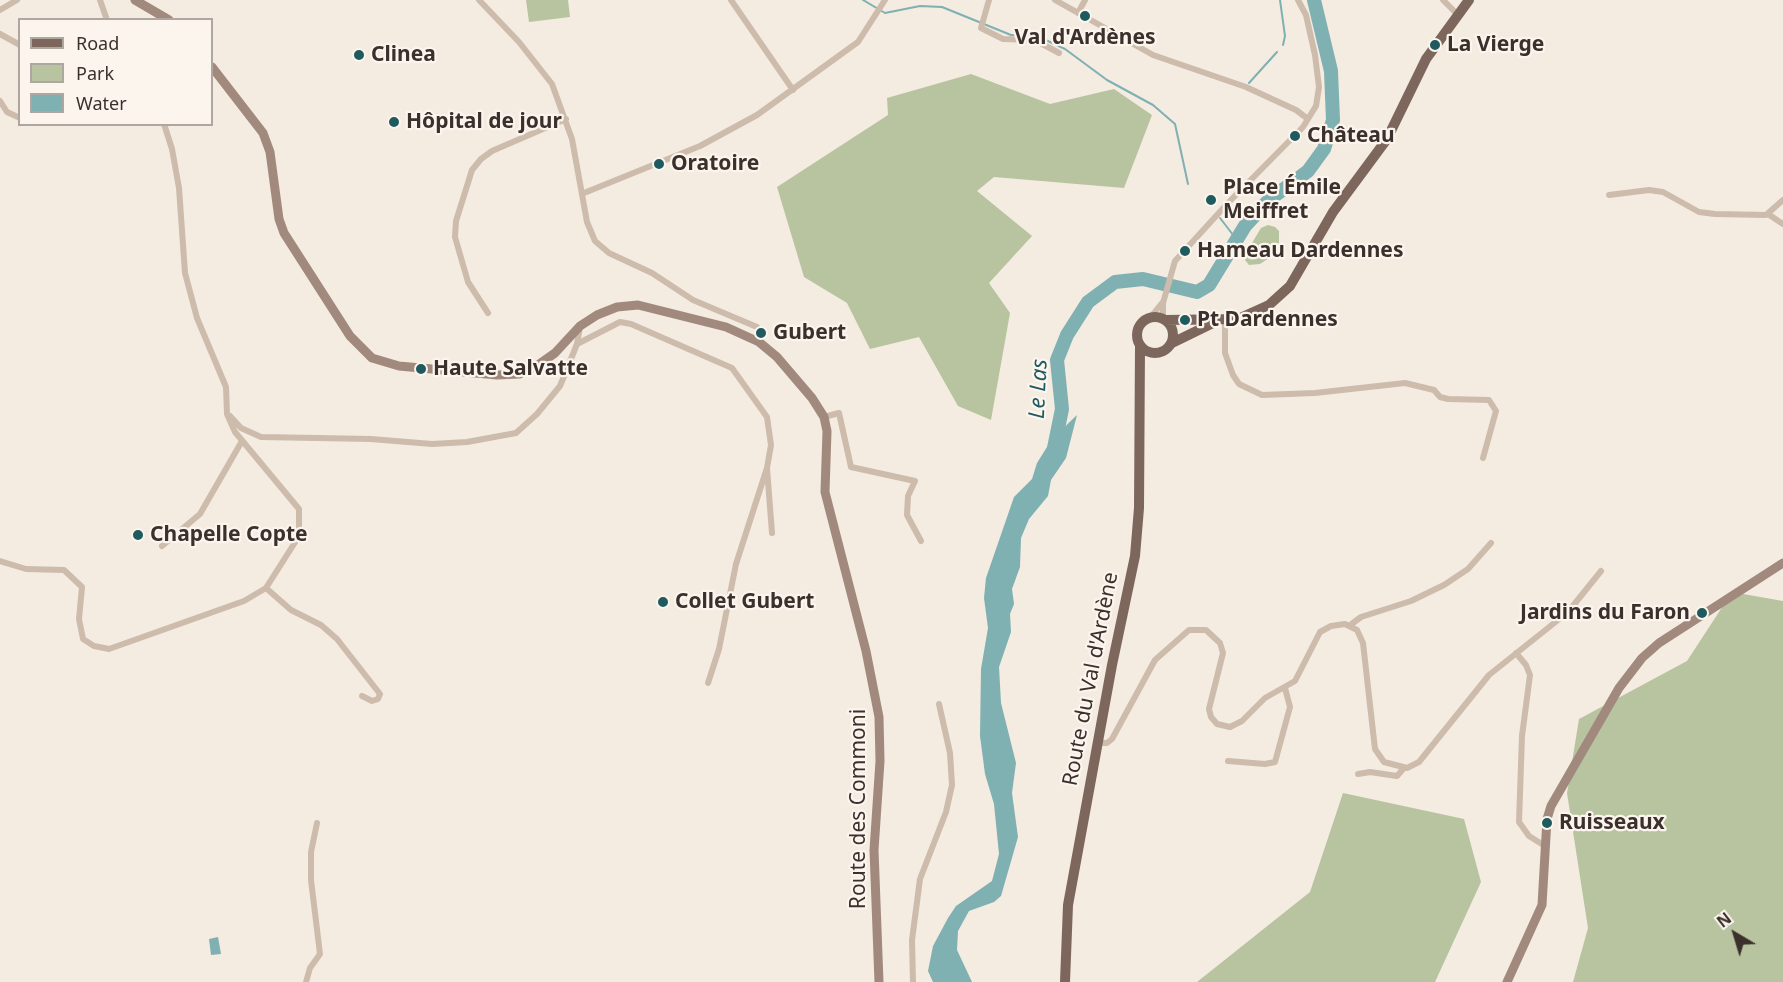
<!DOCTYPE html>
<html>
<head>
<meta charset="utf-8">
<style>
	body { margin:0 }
	#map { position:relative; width:1783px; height:982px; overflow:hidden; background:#f4ebe1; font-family:"Noto Sans",sans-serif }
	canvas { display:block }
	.legend { position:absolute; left:18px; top:18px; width:195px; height:108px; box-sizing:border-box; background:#fbf5ee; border:2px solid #aea6a0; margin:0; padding:8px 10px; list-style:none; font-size:18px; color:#3b302b }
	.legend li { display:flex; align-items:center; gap:12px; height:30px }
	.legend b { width:30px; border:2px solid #aea6a0 }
	.north { position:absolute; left:1705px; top:904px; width:60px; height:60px; -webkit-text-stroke:4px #fbf5ee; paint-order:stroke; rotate:322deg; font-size:16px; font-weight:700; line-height:24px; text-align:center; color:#3b302b }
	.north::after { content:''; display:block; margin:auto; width:21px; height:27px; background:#3b302b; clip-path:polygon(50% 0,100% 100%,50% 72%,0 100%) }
</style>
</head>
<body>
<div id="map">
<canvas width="1783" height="982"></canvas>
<ul class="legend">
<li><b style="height:8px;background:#7d675c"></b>Road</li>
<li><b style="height:16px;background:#b8c4a0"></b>Park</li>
<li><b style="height:16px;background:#7fb0b2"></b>Water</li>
</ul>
<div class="north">N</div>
</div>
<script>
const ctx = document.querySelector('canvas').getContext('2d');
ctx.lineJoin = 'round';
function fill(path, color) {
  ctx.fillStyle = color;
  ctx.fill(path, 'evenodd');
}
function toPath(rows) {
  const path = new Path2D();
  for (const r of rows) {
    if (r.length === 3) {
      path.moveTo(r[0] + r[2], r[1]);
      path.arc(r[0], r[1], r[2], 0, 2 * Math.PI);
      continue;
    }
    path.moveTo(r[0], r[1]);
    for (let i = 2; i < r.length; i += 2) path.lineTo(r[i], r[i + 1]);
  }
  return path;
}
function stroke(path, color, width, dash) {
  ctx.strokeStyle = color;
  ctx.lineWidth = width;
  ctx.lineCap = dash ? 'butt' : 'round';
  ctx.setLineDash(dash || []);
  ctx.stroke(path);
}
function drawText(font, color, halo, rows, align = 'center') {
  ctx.font = font + ' "Noto Sans",sans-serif';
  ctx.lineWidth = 4.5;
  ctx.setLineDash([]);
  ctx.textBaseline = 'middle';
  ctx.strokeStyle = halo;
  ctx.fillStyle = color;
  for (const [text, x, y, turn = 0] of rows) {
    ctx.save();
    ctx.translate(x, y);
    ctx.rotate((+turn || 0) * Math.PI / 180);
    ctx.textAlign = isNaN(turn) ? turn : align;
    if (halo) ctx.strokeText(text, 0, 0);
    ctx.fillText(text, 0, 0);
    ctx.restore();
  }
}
const green = toPath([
	[526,0,568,0,570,17,529,22],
	[971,74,1050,104,1114,89,1152,115,1124,188,994,177,977,191,1032,236,989,283,1010,313,991,420,958,406,919,337,870,349,847,303,804,277,777,187,888,115,887,98],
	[1268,225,1275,227,1279,231,1279,243,1269,258,1260,264,1249,265,1245,260,1246,253,1261,228],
	[1732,592,1783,601,1783,982,1573,982,1588,928,1567,793,1579,719,1687,661],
	[1343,793,1464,819,1481,882,1435,982,1197,982,1310,892]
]);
const water = toPath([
	[1077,415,1066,458,1051,480,1048,496,1029,519,1021,538,1020,567,1012,589,1014,604,1010,614,1011,632,999,667,1001,703,1016,763,1012,793,1018,837,1001,896,994,902,969,911,958,931,957,950,972,982,933,982,928,971,933,946,948,918,956,906,992,881,999,854,994,804,985,774,980,736,981,669,988,628,984,598,986,578,1014,497,1032,479,1037,463,1052,439],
	[218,937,221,954,211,955,209,939]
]);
const stream = toPath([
	[863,0,885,13,920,6,942,7,1011,35,1035,35,1065,49,1107,80,1153,105,1175,124,1188,184],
	[1280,0,1285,36,1283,45],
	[1249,83,1277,52],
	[1220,218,1237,240]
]);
const river = toPath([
	[1053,453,1062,409,1057,360,1067,335,1088,302,1115,282,1143,279,1197,292,1209,285,1245,226,1269,200,1308,171,1324,149,1333,120,1331,71,1314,0]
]);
const street = toPath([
	[100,0,107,20],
	[479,0,519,42,552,84,572,139,587,222,595,241,609,253,652,273,693,300,757,327,761,333,759,342],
	[731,0,793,90],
	[989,0,981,28,1003,39,1035,40,1059,53],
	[1055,0,1153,55,1246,87,1296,110,1308,119],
	[1443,0,1458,15],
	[0,10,17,0],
	[1078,13,1085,0],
	[0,34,20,45],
	[0,101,7,112,20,118],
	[584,193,700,146,757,115,858,42,885,0],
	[1609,195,1649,190,1663,192,1699,212,1715,214,1766,215,1783,200],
	[1768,214,1783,224],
	[488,313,468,282,455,237,456,221,472,170,481,159,492,151,566,119],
	[1150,318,1162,303],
	[1163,319,1163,303,1175,261,1227,204,1303,127,1316,106,1319,87,1315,55,1306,15,1298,0],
	[1225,320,1225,353,1233,375,1239,384,1262,395,1315,393,1405,383,1434,390,1440,397,1448,399,1489,400,1496,411,1483,458],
	[577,344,620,322,631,324,732,368,767,417,771,445,767,468,736,564,719,649,708,683],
	[230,416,241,428,261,437,371,439,432,444,467,442,516,433,537,414,560,386,577,344,580,327],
	[824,417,839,413,851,467,915,481,908,496,907,515,921,541],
	[767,468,772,533],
	[162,546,200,514,242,441],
	[0,561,26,569,64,570,82,587,79,619,83,639,94,646,109,649,244,601,266,588,299,536,299,509,235,432,227,414,226,387,197,318,185,273,179,188,172,149,164,124],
	[266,588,291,610,321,625,337,639,380,694,378,699,372,701,362,696],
	[1349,626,1361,617,1411,601,1444,585,1468,569,1491,543],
	[1516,653,1526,665,1530,675,1522,736,1519,822,1529,836,1545,846],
	[1097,743,1107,743,1112,739,1155,660,1189,630,1206,630,1220,643,1223,653,1209,709,1211,717,1217,724,1230,727,1242,721,1265,698,1295,681,1320,632,1331,626,1345,624,1357,630,1363,643,1375,749,1384,762,1407,768,1419,762,1489,675,1568,612,1601,571],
	[1228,761,1265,764,1275,762,1290,707,1285,688],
	[1358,774,1370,772,1397,776,1404,768],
	[306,982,310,968,320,954,311,880,311,852,317,823],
	[913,982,912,940,920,879,946,812,952,785,950,753,939,704]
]);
const secondary = toPath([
	[135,0,169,20],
	[212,67,263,133,270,152,279,219,284,233,350,336,372,358,399,366,497,375,520,374,538,365,555,353,580,326,597,315,617,307,638,305,726,327,759,342,777,357,812,398,824,417,827,431,825,492,866,651,879,717,880,761,874,850,879,982],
	[1507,982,1542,905,1547,819,1551,806,1619,688,1642,658,1659,643,1783,563]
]);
const primary = toPath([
	[1155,335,18],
	[1165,320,1238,319,1269,305,1290,286,1333,212,1387,139,1426,59,1469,0],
	[1172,343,1215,322],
	[1065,982,1068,905,1112,665,1135,556,1139,508,1140,347]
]);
const markers = [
	[1085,16,6,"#1f5a5e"],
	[1435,45,6,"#1f5a5e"],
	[359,55,6,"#1f5a5e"],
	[394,122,6,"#1f5a5e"],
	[1295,136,6,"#1f5a5e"],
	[659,164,6,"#1f5a5e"],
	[1211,200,6,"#1f5a5e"],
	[1185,251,6,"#1f5a5e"],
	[1185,320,6,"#1f5a5e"],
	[761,333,6,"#1f5a5e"],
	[421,369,6,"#1f5a5e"],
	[138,535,6,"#1f5a5e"],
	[663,602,6,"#1f5a5e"],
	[1702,613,6,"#1f5a5e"],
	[1547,823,6,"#1f5a5e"]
];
const poiNames = [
	["Val d'Ardènes",1085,38,"center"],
	["La Vierge",1447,45],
	["Clinea",371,55],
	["Hôpital de jour",406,122],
	["Château",1307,136],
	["Oratoire",671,164],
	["Place Émile",1223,188],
	["Meiffret",1223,212],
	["Hameau Dardennes",1197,251],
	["Pt Dardennes",1197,320],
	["Gubert",773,333],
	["Haute Salvatte",433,369],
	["Chapelle Copte",150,535],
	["Collet Gubert",675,602],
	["Jardins du Faron",1690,613,"right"],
	["Ruisseaux",1559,823]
];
const streetNames = [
	["Route du Val d'Ardène",1091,679,-79],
	["Route des Commoni",859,809,-90]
];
const waterNames = [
	["Le Las",1039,389,-87]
];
fill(green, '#b8c4a0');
fill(water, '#7fb0b2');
stroke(stream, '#7fb0b2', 2);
stroke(river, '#7fb0b2', 14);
stroke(street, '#cdbbac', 6);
stroke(secondary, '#a18a7d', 9);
stroke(primary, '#7d675c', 10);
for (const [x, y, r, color] of markers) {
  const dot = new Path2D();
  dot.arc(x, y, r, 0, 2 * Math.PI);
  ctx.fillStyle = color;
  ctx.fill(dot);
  stroke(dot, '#fbf5ee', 2);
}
drawText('bold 21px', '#3b302b', '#fbf5ee', poiNames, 'left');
drawText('21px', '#3b302b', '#fbf5ee', streetNames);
drawText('italic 22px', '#1f5a5e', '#fbf5ee', waterNames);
</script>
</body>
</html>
